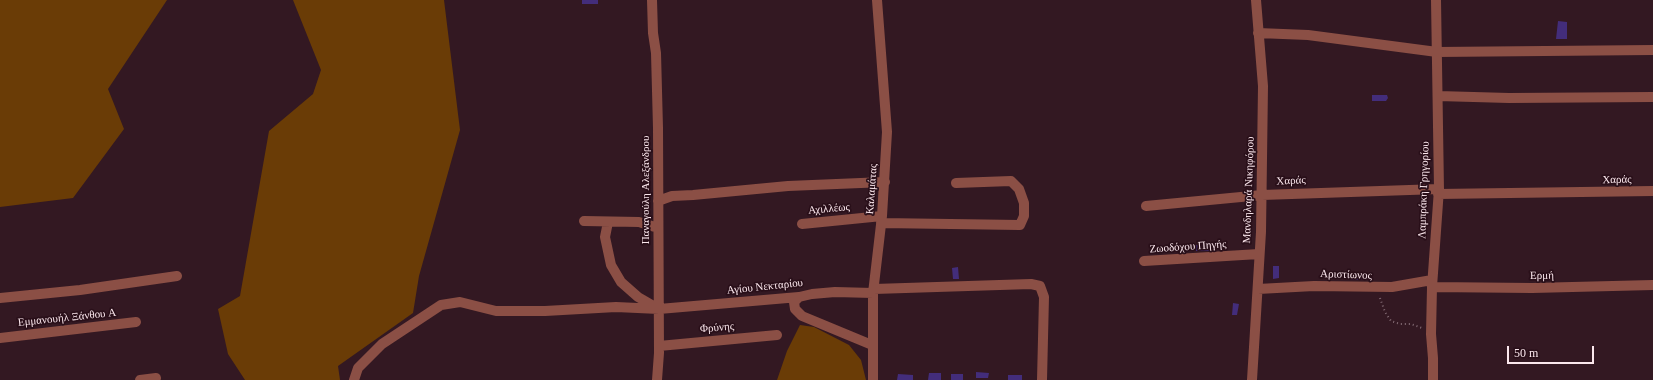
<!DOCTYPE html>
<html>
<head>
<meta charset="utf-8">
<style>
	body { margin:0 }
	#map { position:relative; width:1653px; height:380px; overflow:hidden; background:#331822; font-family:"Times New Roman",serif }
	canvas { display:block }
	.scale { position:absolute; left:1507px; top:346px; width:87px; height:18px; box-sizing:border-box; border:2px solid #fbe7ed; border-top:0; padding-left:5px; font-size:12px; line-height:14px; white-space:nowrap; color:#fbe7ed; -webkit-text-stroke:3px #290f19; paint-order:stroke }
</style>
</head>
<body>
<div id="map">
<canvas width="1653" height="380"></canvas>
<div class="scale">50 m</div>
</div>
<script>
const ctx = document.querySelector('canvas').getContext('2d');
ctx.lineJoin = 'round';
function fill(path, color) {
  ctx.fillStyle = color;
  ctx.fill(path, 'evenodd');
}
function toPath(rows) {
  const path = new Path2D();
  for (const r of rows) {
    path.moveTo(r[0], r[1]);
    for (let i = 2; i < r.length; i += 2) path.lineTo(r[i], r[i + 1]);
  }
  return path;
}
function stroke(path, color, width, dash) {
  ctx.strokeStyle = color;
  ctx.lineWidth = width;
  ctx.lineCap = dash ? 'butt' : 'round';
  ctx.setLineDash(dash || []);
  ctx.stroke(path);
}
function drawText(font, color, halo, rows, align = 'center') {
  ctx.font = font + ' "Times New Roman",serif';
  ctx.lineWidth = 3.5;
  ctx.setLineDash([]);
  ctx.textBaseline = 'middle';
  ctx.strokeStyle = halo;
  ctx.fillStyle = color;
  for (const [text, x, y, turn = 0] of rows) {
    ctx.save();
    ctx.translate(x, y);
    ctx.rotate((+turn || 0) * Math.PI / 180);
    ctx.textAlign = isNaN(turn) ? turn : align;
    if (halo) ctx.strokeText(text, 0, 0);
    ctx.fillText(text, 0, 0);
    ctx.restore();
  }
}
const green = toPath([
	[0,0,167,0,108,89,124,129,73,198,0,207],
	[293,0,444,0,460,130,419,276,413,313,338,366,340,380,245,380,228,354,218,309,240,296,269,131,313,94,321,70],
	[800,325,814,327,849,345,861,360,866,380,777,380,787,351]
]);
const water = toPath([
	[582,0,598,0,598,4,582,4],
	[1558,21,1567,22,1567,39,1556,39],
	[1372,95,1387,95,1388,98,1386,101,1372,101],
	[1196,245,1210,245,1212,248,1210,251,1196,251],
	[1273,266,1279,266,1279,278,1273,279],
	[958,267,959,279,953,279,952,268],
	[1351,273,1363,274,1363,279,1351,280],
	[1233,303,1239,304,1237,315,1232,315],
	[976,372,989,373,988,378,976,378],
	[929,373,941,373,941,380,928,380],
	[898,374,913,375,913,380,897,380],
	[951,374,963,374,963,380,951,380],
	[1008,375,1022,375,1022,380,1008,380]
]);
const path = toPath([
	[1380,298,1385,312,1391,321,1400,324,1411,324,1422,328]
]);
const minor = toPath([
	[652,0,653,33,656,53,658,128,659,353,657,380],
	[1258,33,1308,35,1437,52,1653,50],
	[1438,96,1509,98,1653,97],
	[1438,194,1653,191],
	[658,201,672,196,693,195,788,186,885,182],
	[1146,206,1262,195,1439,189],
	[584,221,639,222,658,228],
	[608,222,605,237,611,265,621,282,638,297,657,308],
	[881,223,1020,225,1024,216,1024,203,1019,189,1011,181,956,183],
	[802,224,882,216],
	[1144,261,1259,254],
	[1432,287,1532,288,1653,285],
	[874,289,1031,284,1040,286,1044,297,1042,380],
	[1258,289,1314,286,1392,287,1432,280],
	[799,297,794,302,795,309,802,316,872,345],
	[0,298,80,290,177,276],
	[0,338,136,322],
	[659,346,777,335],
	[140,380,156,378],
	[354,380,358,368,382,344,441,305,460,302,496,311,545,311,616,307,659,309,799,297,812,294,835,292,873,293],
	[873,380,873,293,882,216,887,132,877,0],
	[1252,380,1261,232,1263,86,1256,0],
	[1433,380,1433,358,1431,334,1432,287,1439,189,1436,0]
]);
const streetNames = [
	["Χαράς",1617,180,-1],
	["Χαράς",1291,181,-3],
	["Καλαμάτας",872,189,-86],
	["Παναγούλη Αλεξάνδρου",646,190,-90],
	["Μανδηλαρά Νικηφόρου",1249,190,-88],
	["Λαμπράκη Γρηγορίου",1424,190,-88],
	["Αχιλλέως",829,209,-5],
	["Ζωοδόχου Πηγής",1188,247,-4],
	["Αριστίωνος",1346,275,2],
	["Ερμή",1542,276,-1],
	["Αγίου Νεκταρίου",765,287,-6],
	["Εμμανουήλ Ξάνθου Α",67,318,-6],
	["Φρύνης",717,328,-5]
];
fill(green, '#6a3c06');
fill(water, '#432d7b');
stroke(path, '#856d76', 2, [1, 3]);
stroke(minor, '#8b4f45', 10);
drawText('11px', '#fbe7ed', '#290f19', streetNames);
</script>
</body>
</html>
